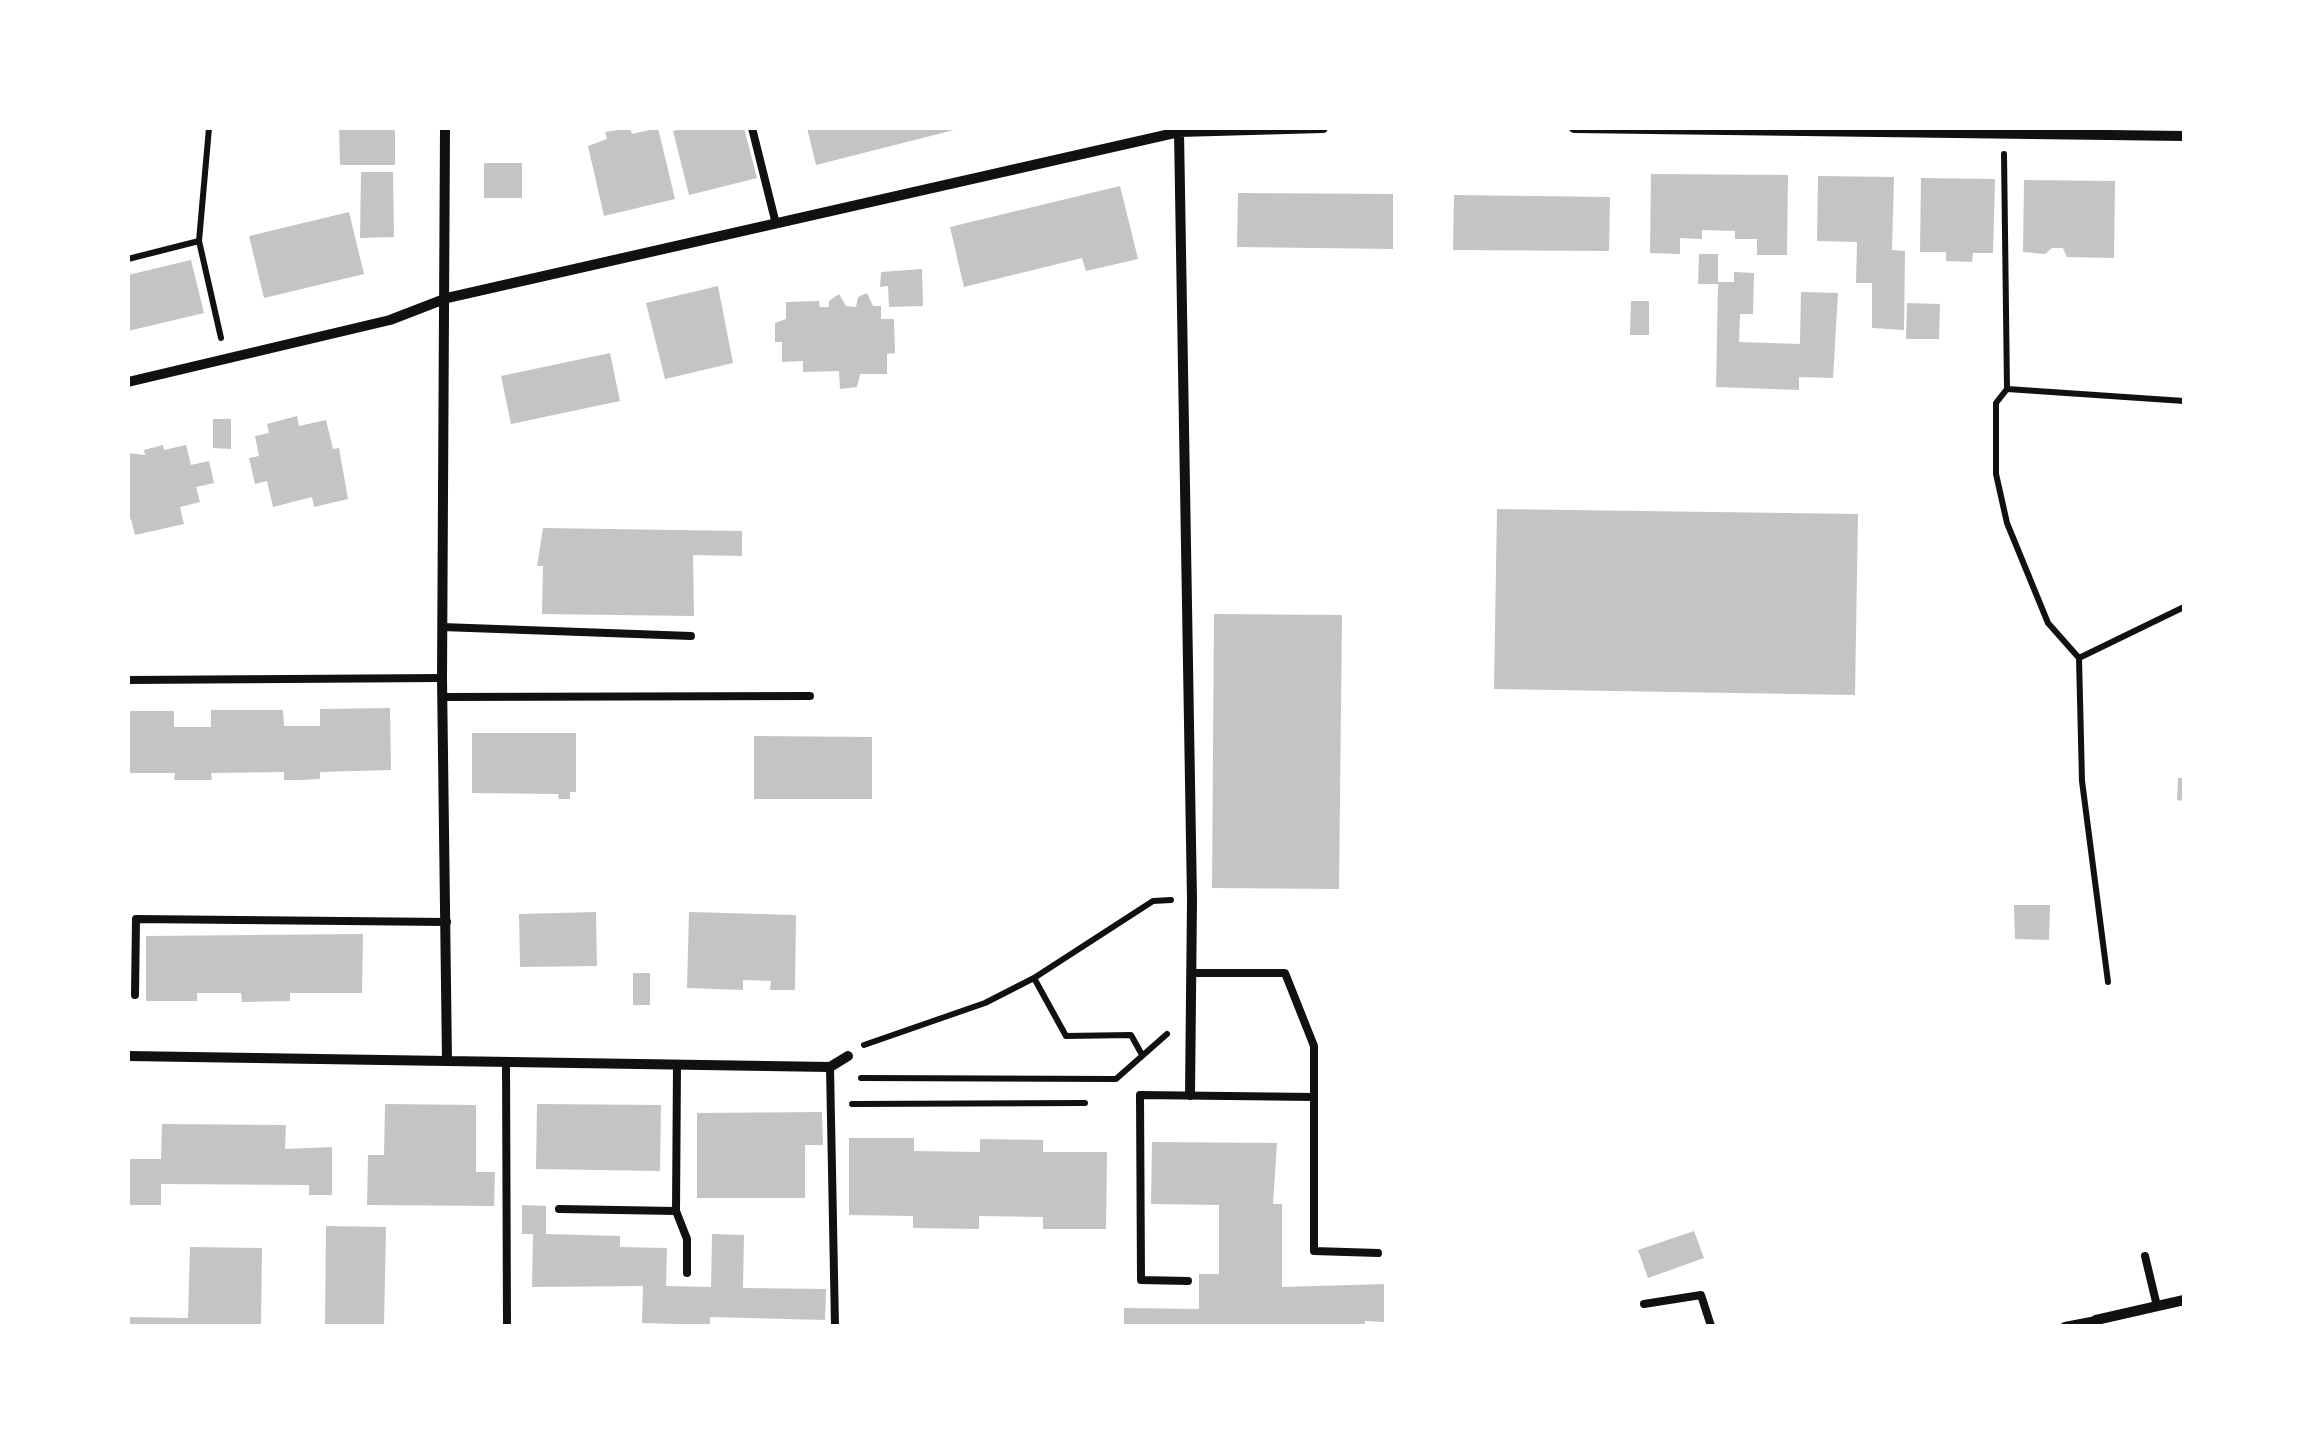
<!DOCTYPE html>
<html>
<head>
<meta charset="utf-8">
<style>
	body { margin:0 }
	#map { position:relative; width:2312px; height:1454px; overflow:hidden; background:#fff; font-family:Roboto,sans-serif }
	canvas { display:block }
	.frame { position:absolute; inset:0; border:130px solid #fff; pointer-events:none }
</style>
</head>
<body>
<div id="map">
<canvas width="2312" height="1454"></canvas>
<div class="frame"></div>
</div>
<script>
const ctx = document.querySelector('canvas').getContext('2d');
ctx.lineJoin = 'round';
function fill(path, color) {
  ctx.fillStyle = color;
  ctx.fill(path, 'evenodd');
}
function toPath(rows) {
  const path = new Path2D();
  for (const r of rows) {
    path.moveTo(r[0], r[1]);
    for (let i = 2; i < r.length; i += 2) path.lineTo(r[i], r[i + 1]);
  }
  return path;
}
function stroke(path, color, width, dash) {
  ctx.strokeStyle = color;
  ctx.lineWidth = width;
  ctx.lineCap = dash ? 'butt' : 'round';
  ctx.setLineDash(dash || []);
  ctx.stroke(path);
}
const building = toPath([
	[339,128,395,128,395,165,340,165],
	[630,128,632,134,658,128,675,199,604,216,588,146,607,139,605,132],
	[686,128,744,128,757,178,689,195,673,131],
	[807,128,958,128,958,129,816,165],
	[484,163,522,163,522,198,484,198],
	[361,172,393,172,394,237,360,238],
	[1651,174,1788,175,1787,255,1757,255,1757,239,1735,239,1735,231,1702,230,1702,239,1680,238,1680,254,1650,253],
	[1818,176,1894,177,1892,250,1905,251,1904,330,1872,328,1872,283,1856,283,1857,242,1817,241],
	[1921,178,1995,179,1993,253,1973,253,1972,262,1946,261,1946,252,1920,252],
	[2024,180,2115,181,2114,258,2067,257,2063,248,2052,248,2045,254,2023,252],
	[1120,186,1138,259,1086,271,1082,258,964,287,950,227],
	[1238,193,1393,194,1393,249,1237,247],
	[1454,195,1610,197,1609,251,1453,250],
	[349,212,364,274,264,298,249,236],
	[1699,254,1718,254,1718,282,1734,282,1734,272,1754,273,1753,314,1740,314,1739,342,1800,344,1801,292,1838,293,1833,378,1799,377,1799,390,1716,387,1718,284,1698,284],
	[191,260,204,313,128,331,128,275],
	[922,269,923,306,889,307,888,286,880,287,881,272],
	[718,286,733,363,665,379,646,303],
	[867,293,873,306,881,306,881,319,894,319,895,353,887,354,887,374,860,374,857,387,840,389,839,371,803,372,803,361,782,362,782,342,775,342,775,323,786,319,786,302,819,301,820,307,829,307,829,301,839,294,846,306,856,307,858,297],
	[1631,301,1649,301,1649,335,1630,335],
	[1907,303,1940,304,1939,339,1906,339],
	[610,353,620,401,511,424,501,376],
	[297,416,299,426,326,420,333,449,339,448,348,499,314,507,312,497,273,507,267,481,255,484,249,458,259,456,255,436,269,433,267,424],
	[213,419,231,419,231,449,213,448],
	[163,445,164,450,186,445,191,465,209,461,214,483,196,487,200,502,180,507,184,524,135,535,131,519,128,520,128,453,145,455,144,450],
	[1497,509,1858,514,1855,695,1494,689],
	[543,528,742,531,742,556,693,555,694,616,542,614,543,566,537,566],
	[1214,614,1342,615,1339,889,1212,888],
	[390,708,391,770,320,772,320,779,301,780,284,780,284,772,211,773,212,780,174,780,175,773,128,773,128,711,174,711,174,727,211,727,211,710,283,710,284,726,320,726,320,709],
	[472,733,576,733,576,792,570,792,570,799,559,799,558,794,472,793],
	[754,736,872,737,872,799,754,799],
	[2178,778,2184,778,2184,801,2177,800],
	[2014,905,2050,905,2049,940,2015,939],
	[596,912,597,966,520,967,519,914],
	[689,912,796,915,795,990,770,990,771,981,743,980,743,990,687,988],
	[363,934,362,993,290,993,290,1001,242,1002,241,993,197,993,197,1001,146,1001,146,936],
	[633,973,650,973,650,1005,633,1005],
	[385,1104,476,1105,476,1172,495,1172,494,1206,367,1205,368,1155,384,1155],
	[537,1104,661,1105,660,1171,536,1169],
	[822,1112,823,1145,805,1145,805,1198,697,1198,697,1113],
	[162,1124,286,1125,285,1149,332,1147,332,1195,309,1195,309,1185,161,1184,161,1205,129,1205,130,1159,161,1159],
	[849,1138,914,1138,914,1151,980,1152,980,1139,1043,1140,1043,1152,1107,1152,1106,1229,1043,1229,1043,1217,979,1216,979,1229,913,1228,913,1216,849,1215],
	[1152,1142,1277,1143,1273,1204,1282,1204,1282,1287,1384,1284,1384,1322,1365,1321,1365,1326,1124,1326,1124,1308,1199,1309,1199,1274,1219,1274,1219,1205,1151,1204],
	[522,1205,546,1206,546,1234,620,1236,620,1247,667,1248,666,1286,711,1287,712,1234,744,1235,743,1288,826,1289,825,1320,710,1317,710,1325,642,1323,643,1286,532,1287,533,1234,522,1234],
	[326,1226,386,1227,384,1326,325,1326],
	[1694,1231,1704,1258,1648,1278,1638,1250],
	[190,1247,262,1248,261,1326,128,1326,128,1317,188,1318]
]);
const path = toPath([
	[209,128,199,241,221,338],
	[2004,154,2007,389,2184,401],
	[128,259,199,241],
	[2007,389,1996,403,1996,474,2007,523,2048,623,2079,658],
	[1034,978,1066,1036,1131,1035,1141,1053],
	[2108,982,2082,781,2079,658,2184,607],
	[864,1045,985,1003,1034,978,1153,901,1171,900],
	[861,1078,1116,1079,1167,1034],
	[852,1104,1085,1103]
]);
const service = toPath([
	[752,128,776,224],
	[442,627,691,636],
	[128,680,442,678],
	[443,697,810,696],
	[1193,973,1285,973,1314,1046,1314,1251,1378,1253],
	[135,995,136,919,447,922],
	[506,1061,507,1326],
	[830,1067,835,1326],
	[559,1209,676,1211,677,1065],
	[676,1211,687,1239,687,1273],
	[2145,1256,2157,1306],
	[1188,1281,1141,1280,1140,1095,1314,1097],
	[1644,1304,1701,1295,1711,1326],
	[2065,1326,2096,1320]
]);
const minor = toPath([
	[445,128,442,678,447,1061],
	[1574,128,2184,136],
	[1179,132,1192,900,1190,1095],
	[128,382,390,320,447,298,1179,132,1323,128],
	[128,1056,830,1067,848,1056],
	[2096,1320,2184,1300]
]);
fill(building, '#c4c4c4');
stroke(path, '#111', 6);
stroke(service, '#111', 8);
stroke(minor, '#111', 10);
</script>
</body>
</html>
